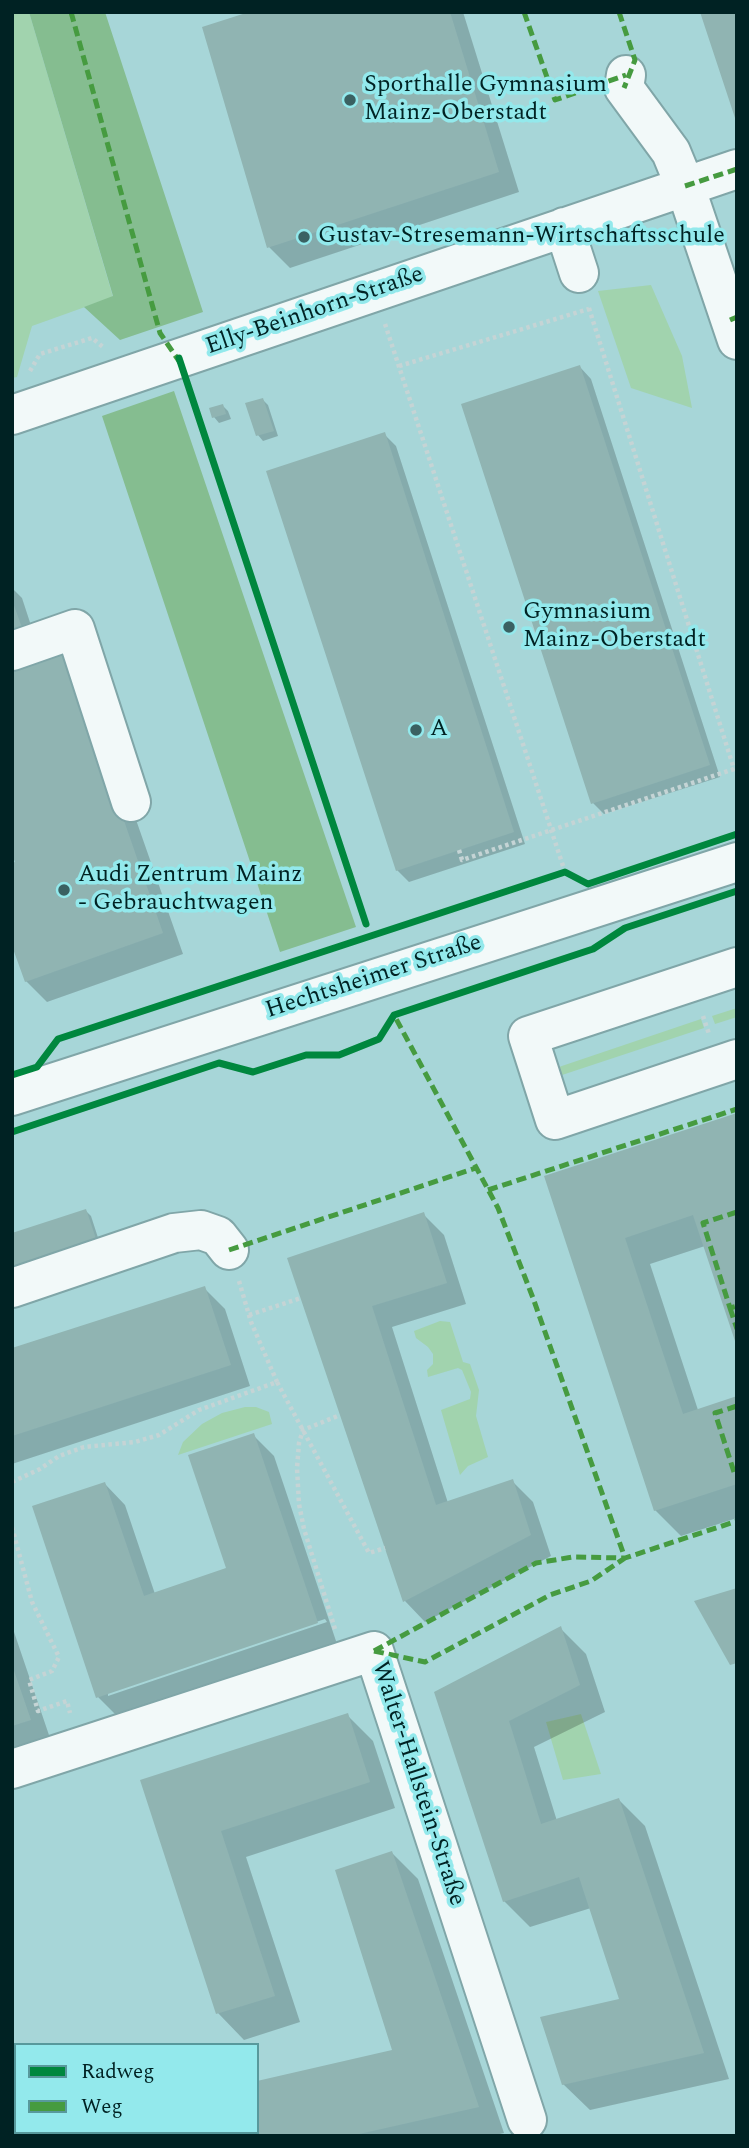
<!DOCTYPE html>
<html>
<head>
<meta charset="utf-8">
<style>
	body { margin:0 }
	#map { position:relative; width:749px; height:2148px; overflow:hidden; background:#a7d6d8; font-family:Spectral,serif }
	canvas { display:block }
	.frame { position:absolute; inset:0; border:14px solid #002223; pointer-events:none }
	.legend { position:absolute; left:14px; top:2043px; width:245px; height:91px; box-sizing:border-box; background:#93e9ec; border:2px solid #58999c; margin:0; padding:9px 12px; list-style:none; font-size:21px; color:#002223 }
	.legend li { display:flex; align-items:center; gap:14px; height:35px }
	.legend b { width:35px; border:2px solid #58999c }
</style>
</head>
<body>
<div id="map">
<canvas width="749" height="2148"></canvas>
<div class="frame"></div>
<ul class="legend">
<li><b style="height:9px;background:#00873e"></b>Radweg</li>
<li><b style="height:9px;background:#469b40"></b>Weg</li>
</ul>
</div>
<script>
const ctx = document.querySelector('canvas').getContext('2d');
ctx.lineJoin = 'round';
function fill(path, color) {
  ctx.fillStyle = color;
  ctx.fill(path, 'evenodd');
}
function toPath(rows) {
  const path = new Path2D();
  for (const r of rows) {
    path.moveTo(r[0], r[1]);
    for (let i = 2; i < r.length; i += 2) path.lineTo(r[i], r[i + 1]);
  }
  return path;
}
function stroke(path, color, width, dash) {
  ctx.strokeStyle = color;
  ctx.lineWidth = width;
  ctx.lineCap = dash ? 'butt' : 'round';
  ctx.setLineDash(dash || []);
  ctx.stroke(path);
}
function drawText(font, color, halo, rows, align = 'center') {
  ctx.font = font + ' Spectral,serif';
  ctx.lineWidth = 7;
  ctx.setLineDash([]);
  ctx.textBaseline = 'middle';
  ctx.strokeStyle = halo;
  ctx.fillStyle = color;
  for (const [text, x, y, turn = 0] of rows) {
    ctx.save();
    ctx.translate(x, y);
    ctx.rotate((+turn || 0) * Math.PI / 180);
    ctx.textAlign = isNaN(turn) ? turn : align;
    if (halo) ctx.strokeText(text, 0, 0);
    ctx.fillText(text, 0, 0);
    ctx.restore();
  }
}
const green = toPath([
	[12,12,29,12,113,297,32,326,17,377,12,378],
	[651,285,682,356,692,408,631,388,598,291],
	[737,1008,737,1017,715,1024,712,1016],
	[701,1019,704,1028,556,1077,553,1069],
	[440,1321,450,1322,463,1362,470,1364,479,1390,476,1416,488,1457,468,1466,460,1475,441,1410,470,1399,471,1392,462,1370,458,1368,428,1377,427,1370,433,1364,433,1354,428,1347,416,1338,414,1331],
	[245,1407,256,1407,269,1412,272,1424,178,1455,183,1442,202,1424,222,1413],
	[581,1714,601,1774,563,1780,546,1722]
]);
const forest = toPath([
	[29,12,105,12,203,312,120,340,84,307,113,296],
	[174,391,356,927,280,952,102,416]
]);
const shadow = toPath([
	[254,12,463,12,519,192,290,268,269,247],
	[580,367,591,379,720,777,604,814,593,803],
	[263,400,268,405,278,436,263,441,258,435],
	[222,405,228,411,231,419,219,423,214,417],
	[384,434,396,446,525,844,409,882,397,870],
	[12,588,22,598,40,653,12,662],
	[85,674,183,954,47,1002,26,981,17,863],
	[737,1115,705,1246,650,1264,698,1410,737,1398,737,1518,681,1536,655,1510,547,1178],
	[86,1211,91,1216,102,1250,12,1279],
	[423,1214,444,1235,466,1304,392,1327,448,1503,512,1481,533,1502,551,1556,425,1622,405,1601,289,1259],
	[204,1288,225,1309,250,1386,12,1464,12,1350],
	[253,1435,274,1456,337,1644,119,1718,98,1697,105,1484,125,1505,155,1594,228,1569],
	[325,1619,327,1622,108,1696,108,1692],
	[12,1626,51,1741,12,1754],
	[560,1628,586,1654,605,1712,534,1747,557,1821,619,1800,645,1826,729,2079,590,2110,563,2084,621,2000,591,1908,530,1927,504,1901,436,1693],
	[347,1715,373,1741,395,1808,246,1857,300,2022,244,2040,218,2013,142,1782],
	[392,1853,418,1879,504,2133,491,2136,233,2136,257,2132,395,2051]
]);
const building = toPath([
	[249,12,450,12,499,172,267,248,202,27],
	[700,12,737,12,737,121,736,121],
	[580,365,710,765,591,804,461,404],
	[263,398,274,431,256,436,245,403],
	[223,404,226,414,212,418,209,408],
	[385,432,514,832,396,871,266,471],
	[12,600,25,636,12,640],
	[65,651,163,933,25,982,12,946,12,863,15,862,12,855,12,669],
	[737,1113,737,1347,693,1215,625,1238,683,1414,737,1396,737,1484,654,1511,544,1176],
	[86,1209,98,1245,12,1273,12,1233],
	[424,1212,447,1283,372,1306,436,1505,513,1479,531,1535,403,1602,287,1258],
	[205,1286,231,1365,12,1436,12,1348],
	[254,1433,318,1623,96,1698,32,1506,105,1482,144,1596,226,1568,188,1455],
	[737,1588,737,1663,730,1665,694,1601],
	[561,1626,580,1685,509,1721,541,1824,619,1798,704,2053,562,2085,540,2017,619,1999,579,1877,503,1902,434,1692],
	[12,1665,31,1720,12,1726],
	[348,1713,370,1782,221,1831,275,1996,216,2014,140,1780],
	[392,1851,479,2107,350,2136,232,2136,230,2132,257,2132,257,2081,392,2050,335,1870]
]);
const path = toPath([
	[385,324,565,872],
	[399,366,589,309],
	[30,371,40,354,92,338,103,347],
	[459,850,462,860,734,769,588,305],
	[703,1016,709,1034],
	[239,1281,251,1322,277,1382],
	[249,1315,301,1298],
	[12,1482,40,1469,59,1456,84,1447,135,1442,159,1435,199,1410,277,1382,369,1553,385,1548],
	[12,1527,32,1602,59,1657,52,1671,29,1680,38,1711,67,1701,70,1713],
	[335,1629,304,1529,299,1504,297,1468,299,1443,303,1430,340,1415]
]);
const minor = toPath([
	[626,75,624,88,671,152,685,186,737,340],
	[564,227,579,273],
	[12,415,737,169],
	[12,651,75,629,131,802],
	[737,967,528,1036,555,1120,737,1059],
	[12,1096,737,862],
	[12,1288,174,1233,201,1230,218,1236,229,1250],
	[12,1769,374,1651,527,2120]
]);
const quiet = toPath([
	[71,12,160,333,181,364],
	[524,12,555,100,626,75],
	[619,12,635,60,624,88],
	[685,186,737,169],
	[730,320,737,317],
	[488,1190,737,1109],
	[737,1212,703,1223,730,1308,737,1306],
	[229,1250,476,1168],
	[730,1308,737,1329],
	[737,1406,715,1413,734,1472,737,1471],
	[374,1651,425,1662,550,1595,591,1581,625,1558,533,1298,498,1208,394,1015],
	[374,1651,536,1563,573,1557,625,1558,737,1521]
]);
const cycleway = toPath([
	[179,358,366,924],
	[12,1075,37,1067,58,1039,565,872,588,884,737,834],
	[12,1132,219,1063,253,1072,306,1055,339,1055,379,1039,394,1015,593,949,625,928,737,891]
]);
const markers = [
	[350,100,7,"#3a6162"],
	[304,237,7,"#3a6162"],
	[509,627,7,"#3a6162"],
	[416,730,7,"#3a6162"],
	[64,890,7,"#3a6162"]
];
const poiNames = [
	["Sporthalle Gymnasium",364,86],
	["Mainz-Oberstadt",364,114],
	["Gustav-Stresemann-Wirtschaftsschule",318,237],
	["Gymnasium",523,613],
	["Mainz-Oberstadt",523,641],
	["A",430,730],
	["Audi Zentrum Mainz",78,876],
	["- Gebrauchtwagen",78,904]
];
const streetNames = [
	["Elly-Beinhorn-Straße",315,312,-19],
	["Hechtsheimer Straße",374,978,-18],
	["Walter-Hallstein-Straße",417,1784,72]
];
fill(green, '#a1d3ae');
fill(forest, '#85bd90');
fill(shadow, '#0003');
fill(building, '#90b4b2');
stroke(minor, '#80a6a8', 42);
stroke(path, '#c5d4d5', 4.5, [3.5, 3.5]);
stroke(minor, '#f2f9f9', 38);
stroke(quiet, '#469b40', 5, [10, 5]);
stroke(cycleway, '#00873e', 7);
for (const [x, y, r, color] of markers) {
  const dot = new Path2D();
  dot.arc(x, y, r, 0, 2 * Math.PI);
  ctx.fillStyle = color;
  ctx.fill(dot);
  stroke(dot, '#93e9ec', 2.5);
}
drawText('24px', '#002223', '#93e9ec', poiNames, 'left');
drawText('24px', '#002223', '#93e9ec', streetNames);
</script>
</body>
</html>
